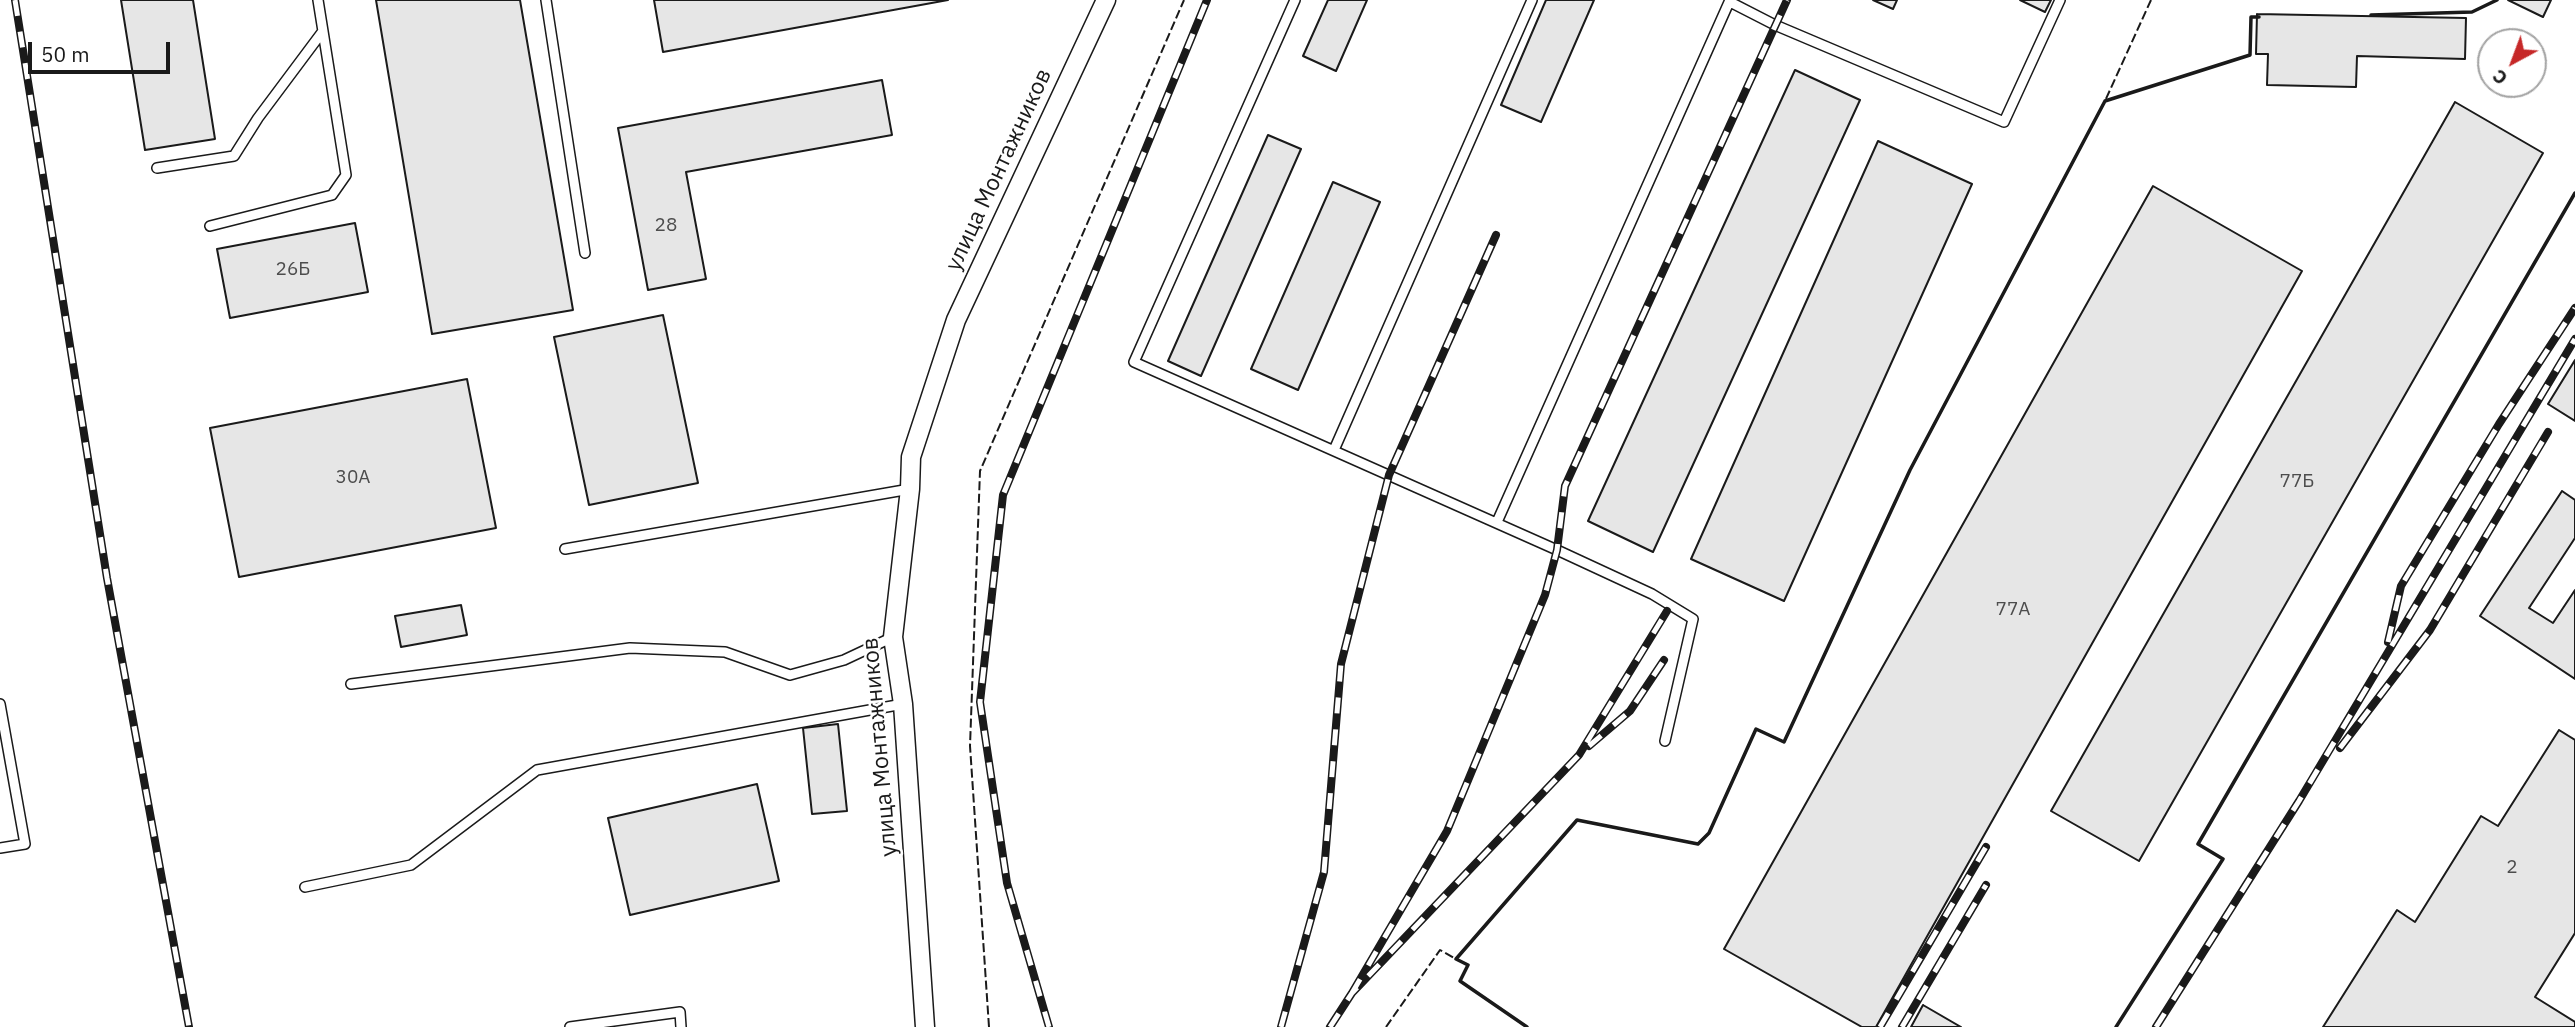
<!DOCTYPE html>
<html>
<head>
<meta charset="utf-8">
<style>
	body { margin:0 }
	#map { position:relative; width:2575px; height:1027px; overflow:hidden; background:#fff; font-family:"IBM Plex Sans",sans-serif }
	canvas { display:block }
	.north { position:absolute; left:2477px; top:28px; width:70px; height:70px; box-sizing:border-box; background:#fff; border:2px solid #a3a3a3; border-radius:50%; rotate:221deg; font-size:19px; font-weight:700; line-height:28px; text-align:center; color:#1a1a1a }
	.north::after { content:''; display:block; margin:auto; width:24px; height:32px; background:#c62828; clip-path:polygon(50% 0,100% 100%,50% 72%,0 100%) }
	.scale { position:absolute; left:28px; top:42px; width:142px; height:32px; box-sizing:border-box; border:4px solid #1a1a1a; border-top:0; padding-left:9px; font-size:21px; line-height:24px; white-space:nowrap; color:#1a1a1a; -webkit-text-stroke:5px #fff; paint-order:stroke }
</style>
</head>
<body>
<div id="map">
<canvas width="2575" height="1027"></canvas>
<div class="north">С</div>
<div class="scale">50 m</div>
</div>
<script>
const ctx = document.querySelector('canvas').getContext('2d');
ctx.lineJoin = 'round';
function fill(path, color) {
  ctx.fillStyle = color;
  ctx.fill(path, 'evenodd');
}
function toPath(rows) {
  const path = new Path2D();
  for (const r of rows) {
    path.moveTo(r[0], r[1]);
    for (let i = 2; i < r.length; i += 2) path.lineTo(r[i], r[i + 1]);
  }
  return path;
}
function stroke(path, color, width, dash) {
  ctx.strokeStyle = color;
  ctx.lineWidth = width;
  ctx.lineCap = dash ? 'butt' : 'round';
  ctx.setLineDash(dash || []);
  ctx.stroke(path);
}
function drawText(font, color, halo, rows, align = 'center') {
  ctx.font = font + ' "IBM Plex Sans",sans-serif';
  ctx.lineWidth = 5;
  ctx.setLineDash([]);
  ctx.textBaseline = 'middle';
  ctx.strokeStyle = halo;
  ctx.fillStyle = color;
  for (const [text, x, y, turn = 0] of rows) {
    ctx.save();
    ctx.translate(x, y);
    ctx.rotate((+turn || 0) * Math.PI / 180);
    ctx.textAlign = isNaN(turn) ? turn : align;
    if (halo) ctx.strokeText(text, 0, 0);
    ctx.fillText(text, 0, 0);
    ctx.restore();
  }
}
const building = toPath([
	[121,0,193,0,215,139,145,150,121,0],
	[376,0,520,0,573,310,432,334,376,0],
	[654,0,948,0,663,52,654,0],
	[1328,0,1367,0,1336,71,1303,56,1328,0],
	[1546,0,1594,0,1541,122,1501,105,1546,0],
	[1873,0,1897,0,1893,9,1873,0],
	[2020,0,2051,0,2045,12,2020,0],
	[2508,0,2551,0,2543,17,2508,0],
	[2257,14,2466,18,2465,59,2357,56,2356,87,2267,85,2268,54,2256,54,2257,14],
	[1795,70,1860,100,1653,552,1588,521,1795,70],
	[882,80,892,135,686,172,706,279,648,290,618,128,882,80],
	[2455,102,2543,153,2139,861,2051,811,2455,102],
	[1268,135,1301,149,1201,376,1168,361,1268,135],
	[1878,141,1972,184,1784,601,1691,559,1878,141],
	[1333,182,1380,202,1298,390,1251,369,1333,182],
	[2153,186,2302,271,1876,1027,1862,1027,1724,949,2153,186],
	[355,223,368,292,230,318,217,249,355,223],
	[663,315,698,483,589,505,554,337,663,315],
	[2575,360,2575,421,2548,404,2575,360],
	[467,379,496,528,239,577,210,428,467,379],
	[2562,491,2575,500,2575,538,2529,608,2553,623,2575,590,2575,679,2480,616,2562,491],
	[461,605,467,635,401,647,395,616,461,605],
	[838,724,847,811,812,814,803,728,838,724],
	[2559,730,2575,740,2575,933,2535,997,2575,1022,2575,1027,2323,1027,2397,910,2415,922,2481,816,2498,826,2559,730],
	[757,784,779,881,630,915,608,818,757,784],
	[1923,1005,1961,1027,1911,1027,1923,1005]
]);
const service = toPath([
	[546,0,585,253],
	[1295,0,1134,362,1557,550,1652,594,1693,619,1665,741],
	[1730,2,1775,25,2004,122,2060,0],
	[157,168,234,156,258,118,323,31],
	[210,226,332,195,346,175,318,0],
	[1334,450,1532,0],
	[1497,522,1730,0],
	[565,549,910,489],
	[351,684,630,648,725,652,790,675,844,660,893,637],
	[0,704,25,844,0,848],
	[305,887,411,865,537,770,903,704],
	[570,1027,680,1012,681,1027]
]);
const minor = toPath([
	[925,1027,903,704,893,637,910,489,911,457,956,320,1106,0]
]);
const rail = toPath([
	[15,0,107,578,189,1027],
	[2388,642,2401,586,2499,424,2575,308],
	[1589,746,1630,711,1664,660],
	[2340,748,2430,630,2548,432],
	[1352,993,1447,831,1545,595,1557,550,1565,486,1787,0],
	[1049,1027,1007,883,980,702,1003,495,1207,0],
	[1281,1027,1324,872,1341,664,1389,475,1496,235],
	[1330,1027,1352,993,1579,755,1667,611],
	[1880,1027,1986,847],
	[1902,1027,1986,885],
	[2156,1027,2299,801,2575,339]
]);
const fence = toPath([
	[989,1027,970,746,980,471,1184,0],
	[1386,1027,1440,950,1456,959,1577,820,1698,844,1709,833,1756,729,1784,742,1910,470,2105,101,2151,0]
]);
const wall = toPath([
	[2371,15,2472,12,2497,0],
	[1527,1027,1460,981,1468,965,1456,959,1577,820,1698,844,1709,833,1756,729,1784,742,1910,470,2105,101,2250,55,2251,17,2259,17],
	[2116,1027,2223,859,2198,844,2575,193]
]);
const numberNames = [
	["28",666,226],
	["26Б",293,270],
	["30А",353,478],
	["77Б",2297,482],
	["77А",2013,610],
	["2",2512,868]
];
const streetNames = [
	["улица Монтажников",999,170,-65],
	["улица Монтажников",880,747,-95]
];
fill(building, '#e6e6e6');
stroke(building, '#1a1a1a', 2);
stroke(service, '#1a1a1a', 12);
stroke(minor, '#1a1a1a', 21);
stroke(service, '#fff', 9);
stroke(minor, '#fff', 18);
stroke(rail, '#1a1a1a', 8);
stroke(rail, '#fff', 5, [16]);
stroke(fence, '#1a1a1a', 2, [9, 3.5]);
stroke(wall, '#1a1a1a', 3.5);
drawText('19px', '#4d4d4d', null, numberNames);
drawText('23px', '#1a1a1a', '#fff', streetNames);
</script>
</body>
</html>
